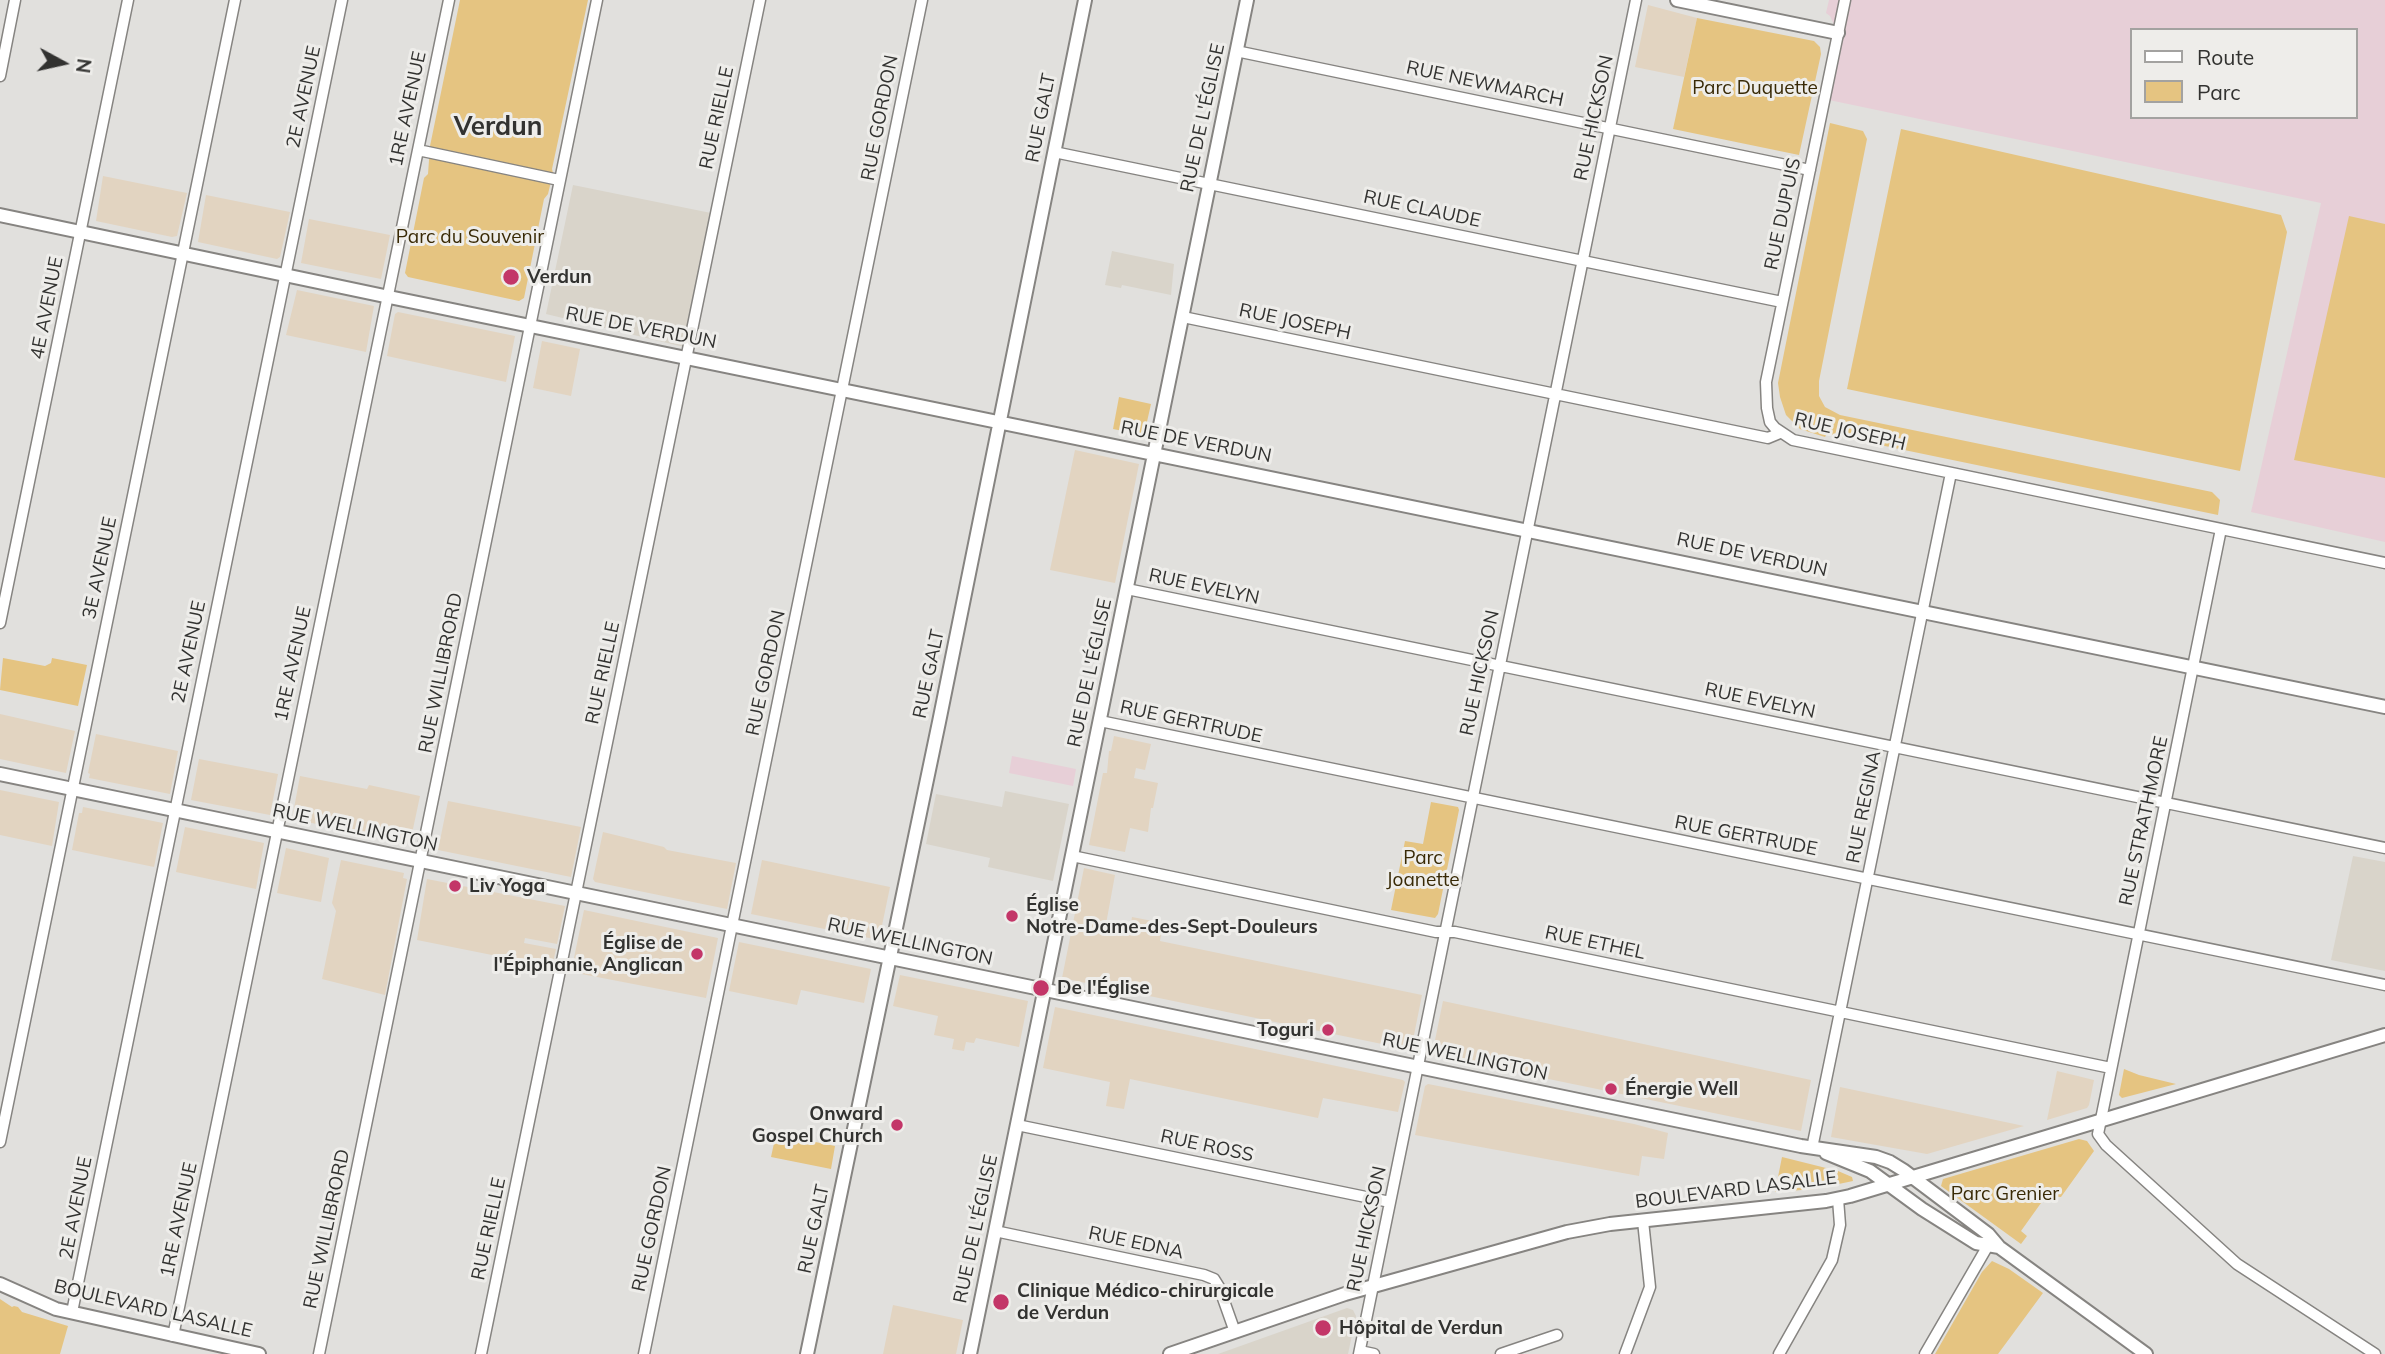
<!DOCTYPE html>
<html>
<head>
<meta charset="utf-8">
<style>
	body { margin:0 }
	#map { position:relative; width:2385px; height:1354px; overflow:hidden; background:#e1e0dd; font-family:Mulish,sans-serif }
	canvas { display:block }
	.legend { position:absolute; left:2130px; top:28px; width:228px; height:91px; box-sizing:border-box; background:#eeedea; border:2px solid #a3a2a0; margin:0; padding:9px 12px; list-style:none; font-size:21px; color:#323230 }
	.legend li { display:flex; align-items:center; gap:14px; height:35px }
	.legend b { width:35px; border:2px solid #a3a2a0 }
	.north { position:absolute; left:28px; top:28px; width:70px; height:70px; -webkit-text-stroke:5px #eeedea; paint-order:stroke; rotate:98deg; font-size:19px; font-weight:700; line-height:28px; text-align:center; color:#323230 }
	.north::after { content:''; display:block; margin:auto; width:24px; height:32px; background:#323230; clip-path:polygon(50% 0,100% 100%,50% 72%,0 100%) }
</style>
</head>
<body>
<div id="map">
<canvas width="2385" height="1354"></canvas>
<ul class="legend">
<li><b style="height:9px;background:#fff"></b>Route</li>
<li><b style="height:19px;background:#e5c481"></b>Parc</li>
</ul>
<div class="north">N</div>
</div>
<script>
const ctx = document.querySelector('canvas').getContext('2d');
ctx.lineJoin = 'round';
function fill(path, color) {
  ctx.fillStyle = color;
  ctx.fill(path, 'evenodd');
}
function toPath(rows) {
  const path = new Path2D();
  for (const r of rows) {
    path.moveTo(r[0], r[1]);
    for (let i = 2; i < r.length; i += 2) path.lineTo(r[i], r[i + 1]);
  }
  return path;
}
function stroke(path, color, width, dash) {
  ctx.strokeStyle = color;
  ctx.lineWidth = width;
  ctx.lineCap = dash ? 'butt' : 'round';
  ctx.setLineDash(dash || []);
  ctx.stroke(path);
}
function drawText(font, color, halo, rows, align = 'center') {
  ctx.font = font + ' Mulish,sans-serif';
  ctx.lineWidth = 6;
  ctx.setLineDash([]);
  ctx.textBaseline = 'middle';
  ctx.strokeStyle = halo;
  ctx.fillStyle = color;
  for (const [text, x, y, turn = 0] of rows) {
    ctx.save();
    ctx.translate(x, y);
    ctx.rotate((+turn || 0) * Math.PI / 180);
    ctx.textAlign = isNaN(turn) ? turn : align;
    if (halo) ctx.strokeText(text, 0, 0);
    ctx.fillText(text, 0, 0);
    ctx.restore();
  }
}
const commercial = toPath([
	[1648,5,1697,18,1684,77,1635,67],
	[103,176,187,193,177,236,172,237,96,221],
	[206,195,290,212,280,257,277,259,198,242],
	[309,219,390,235,381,279,301,263],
	[297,290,374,306,366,352,286,335],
	[398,312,515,336,506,382,387,356,395,314],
	[542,341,580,349,571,396,533,388],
	[1075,450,1139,464,1115,583,1050,570],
	[0,714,75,731,66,773,0,759],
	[96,734,178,751,170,794,89,778,90,774,88,773],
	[1114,736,1151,744,1145,770,1136,768,1134,778,1158,783,1153,808,1151,808,1148,832,1130,828,1125,852,1089,845,1103,773,1107,773,1109,751,1111,751],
	[199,759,278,774,270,815,191,800],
	[300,776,367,789,369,785,420,796,410,843,292,819],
	[0,790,59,802,52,846,0,835],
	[448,801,581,827,571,877,438,850],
	[83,807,163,823,154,867,72,850,79,813,82,813],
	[185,827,264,843,256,889,176,872],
	[603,832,664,847,667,850,736,863,727,909,595,882,593,879],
	[286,848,329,858,321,902,277,893],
	[341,860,404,873,403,878,407,879,385,995,322,979,336,911,332,903],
	[762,860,890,887,879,940,751,914],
	[1084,868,1115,875,1106,924,1130,929,1132,917,1163,923,1160,941,1422,995,1411,1050,1062,978],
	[427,879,565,906,557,944,525,938,524,943,556,949,552,967,417,940],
	[584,910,718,938,706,998,571,972],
	[739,942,871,969,864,1003,801,990,797,1005,729,991],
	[900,975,1028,1001,1019,1047,976,1038,974,1043,966,1042,964,1051,952,1049,954,1039,934,1035,938,1016,893,1006],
	[1443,1001,1811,1080,1801,1131,1432,1055],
	[1055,1007,1403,1080,1405,1082,1398,1112,1323,1098,1318,1118,1130,1079,1124,1109,1106,1106,1110,1082,1043,1068],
	[2057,1071,2094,1080,2089,1105,2087,1108,2047,1120],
	[1428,1084,1634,1124,1668,1133,1664,1159,1642,1156,1639,1176,1415,1135,1425,1086],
	[1840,1087,2024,1126,1927,1154,1831,1137],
	[893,1305,963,1320,956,1354,883,1354]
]);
const industrial = toPath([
	[1829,0,2385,0,2385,542,2251,512,2321,203,1829,100,1838,33,1830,16,1826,13],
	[2131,30,2355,30,2355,117,2131,117],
	[1012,756,1076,769,1073,786,1009,773]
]);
const built = toPath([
	[573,185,711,213,684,347,546,314],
	[1112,251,1174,264,1171,295,1122,285,1121,288,1105,285],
	[1005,791,1069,804,1053,881,988,867,990,858,926,844,936,794,1002,807],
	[2353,856,2385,862,2385,971,2331,960],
	[1347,1308,1353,1310,1356,1316,1348,1354,1218,1354]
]);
const green = toPath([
	[460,0,588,0,552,169,553,173,548,194,544,199,524,298,519,301,408,277,405,273,424,178,428,174,430,146],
	[1697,18,1814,41,1820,47,1821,54,1799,155,1673,129],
	[1830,123,1863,131,1867,139,1819,381,1819,396,1825,407,1840,415,2212,492,2220,500,2218,515,1827,434,1825,437,1800,429,1786,415,1780,397,1778,383],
	[1901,129,2281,215,2287,232,2240,471,1847,389],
	[2349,216,2385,224,2385,478,2294,460],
	[1119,397,1151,404,1144,435,1113,429],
	[3,658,45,666,51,663,52,658,87,665,78,706,0,690],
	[1431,802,1458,807,1459,810,1438,914,1435,918,1391,910,1405,841,1423,844],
	[2124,1069,2139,1075,2176,1084,2122,1098,2119,1095],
	[776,1134,835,1146,831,1169,771,1157],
	[2079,1139,2087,1141,2094,1151,2061,1197,2046,1196,2021,1231,2027,1236,2021,1244,1941,1186,1943,1179],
	[1782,1157,1838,1171,1852,1177,1853,1181,1815,1189,1775,1192],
	[1992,1261,2009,1269,2043,1293,1998,1354,1935,1354,1982,1272],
	[0,1299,12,1307,14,1306,18,1307,22,1312,68,1326,60,1354,0,1354]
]);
const street = toPath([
	[1845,0,1766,382,1767,408,1770,422,1775,428,1793,440,2385,563],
	[1236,51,1810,170],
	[0,76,15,0],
	[418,150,559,180],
	[1054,152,1782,302],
	[1183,317,1768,438,1780,433],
	[2221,529,2098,1134,2106,1145,2237,1264,2375,1354],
	[1127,589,2385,848],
	[0,623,128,0],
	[1100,721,2385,985],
	[1072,856,1436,932,1455,932,2111,1068],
	[1017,1125,1390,1202],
	[0,1142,235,0],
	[1812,1148,1951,473],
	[995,1231,1204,1275,1214,1279,1219,1287,1235,1332],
	[72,1312,342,0],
	[173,1336,449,0],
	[1360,1351,1374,1354],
	[319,1354,597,0],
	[481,1354,760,0],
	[644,1354,922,0],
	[1359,1354,1636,0],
	[1501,1354,1557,1335],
	[1625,1354,1650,1287,1643,1221],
	[1779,1354,1832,1260,1840,1225,1838,1199],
	[1925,1354,1990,1242]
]);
const secondary = toPath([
	[1677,0,1838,33],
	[0,215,394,298,2385,707],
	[0,774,1801,1146,1876,1157,1890,1162,1903,1170,1988,1234,1999,1247,2146,1354],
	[1826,1153,1870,1171,1922,1209,1976,1243,1999,1247],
	[0,1284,56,1309,259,1354],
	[807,1354,939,722,1085,0],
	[970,1354,1247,0],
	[1170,1354,1345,1294,1567,1232,1610,1224,1826,1201,1850,1196,2385,1035]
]);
const markers = [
	[511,277,9,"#c33668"],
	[455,886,7,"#c33668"],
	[1012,916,7,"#c33668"],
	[697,954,7,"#c33668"],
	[1041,988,9,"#c33668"],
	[1328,1030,7,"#c33668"],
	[1611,1089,7,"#c33668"],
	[897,1125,7,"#c33668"],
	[1001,1302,9,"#c33668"],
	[1323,1328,9,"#c33668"]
];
const streetNames = [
	["RUE NEWMARCH",1485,84,12],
	["2E AVENUE",304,97,-78],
	["1RE AVENUE",408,109,-78],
	["RUE RIELLE",717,118,-78],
	["RUE GORDON",880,118,-79],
	["RUE GALT",1041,118,-79],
	["RUE DE L'ÉGLISE",1203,118,-78],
	["RUE HICKSON",1594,118,-78],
	["RUE CLAUDE",1422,209,12],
	["RUE DUPUIS",1783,214,-78],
	["4E AVENUE",47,308,-79],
	["RUE JOSEPH",1295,322,12],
	["RUE DE VERDUN",641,328,11],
	["RUE JOSEPH",1850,432,13],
	["RUE DE VERDUN",1196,442,11],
	["RUE DE VERDUN",1752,555,12],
	["3E AVENUE",100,568,-78],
	["RUE EVELYN",1204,587,12],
	["2E AVENUE",189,652,-78],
	["1RE AVENUE",293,664,-78],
	["RUE WILLIBRORD",441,673,-79],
	["RUE RIELLE",603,673,-78],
	["RUE GORDON",766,673,-78],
	["RUE DE L'ÉGLISE",1090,673,-78],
	["RUE HICKSON",1480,673,-78],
	["RUE GALT",929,674,-78],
	["RUE EVELYN",1760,701,12],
	["RUE GERTRUDE",1191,722,12],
	["RUE REGINA",1864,807,-79],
	["RUE STRATHMORE",2144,821,-78],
	["RUE WELLINGTON",355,828,12],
	["RUE GERTRUDE",1746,836,11],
	["RUE WELLINGTON",910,942,12],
	["RUE ETHEL",1595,943,12],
	["RUE WELLINGTON",1465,1057,12],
	["RUE ROSS",1207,1146,12],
	["BOULEVARD LASALLE",1736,1190,-7],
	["2E AVENUE",76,1208,-79],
	["1RE AVENUE",179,1220,-78],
	["RUE WILLIBRORD",327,1229,-78],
	["RUE RIELLE",489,1229,-78],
	["RUE GORDON",652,1229,-78],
	["RUE GALT",814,1229,-78],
	["RUE DE L'ÉGLISE",976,1229,-78],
	["RUE HICKSON",1367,1229,-78],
	["RUE EDNA",1136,1243,12],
	["BOULEVARD LASALLE",153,1309,13]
];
const parkNames = [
	["Parc Duquette",1755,88],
	["Parc du Souvenir",470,237],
	["Parc",1423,858],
	["Joanette",1423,880],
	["Parc Grenier",2005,1194]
];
const poiNames = [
	["Verdun",527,277],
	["Liv Yoga",469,886],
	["Église",1026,905],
	["Notre-Dame-des-Sept-Douleurs",1026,927],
	["Église de",683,943,"right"],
	["l'Épiphanie, Anglican",683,965,"right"],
	["De l'Église",1057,988],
	["Toguri",1314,1030,"right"],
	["Énergie Well",1625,1089],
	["Onward",883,1114,"right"],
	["Gospel Church",883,1136,"right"],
	["Clinique Médico-chirurgicale",1017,1291],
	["de Verdun",1017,1313],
	["Hôpital de Verdun",1339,1328]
];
const districtNames = [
	["Verdun",498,127]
];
fill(commercial, '#e2d4c1');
fill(industrial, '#e7cfd7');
fill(built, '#d9d4ca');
fill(green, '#e5c481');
stroke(street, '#868481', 13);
stroke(secondary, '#868481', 16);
stroke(street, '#fff', 10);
stroke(secondary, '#fff', 12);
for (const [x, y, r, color] of markers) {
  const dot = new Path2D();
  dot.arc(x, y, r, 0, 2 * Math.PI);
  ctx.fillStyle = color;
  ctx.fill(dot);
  stroke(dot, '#eeedea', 2.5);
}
drawText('19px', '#323230', '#eeedea', streetNames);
drawText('19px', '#392a06', '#eeedea', parkNames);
drawText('bold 19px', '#323230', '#eeedea', poiNames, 'left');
drawText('bold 26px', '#323230', '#eeedea', districtNames);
</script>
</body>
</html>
